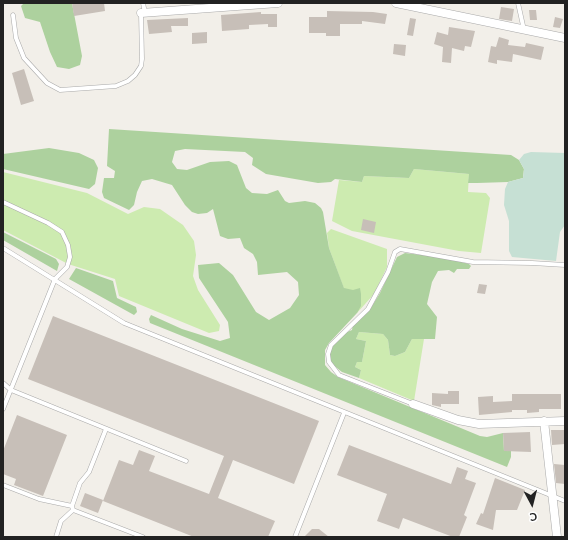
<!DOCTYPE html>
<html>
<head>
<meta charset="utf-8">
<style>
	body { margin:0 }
	#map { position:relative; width:568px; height:540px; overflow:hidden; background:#f2efe9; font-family:"Nunito Sans",sans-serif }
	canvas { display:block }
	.frame { position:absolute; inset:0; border:4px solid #222; pointer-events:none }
	.north { position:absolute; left:512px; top:484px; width:40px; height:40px; -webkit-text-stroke:3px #fff; paint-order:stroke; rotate:173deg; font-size:11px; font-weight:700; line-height:16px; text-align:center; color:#222 }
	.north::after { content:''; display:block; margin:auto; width:14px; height:18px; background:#222; clip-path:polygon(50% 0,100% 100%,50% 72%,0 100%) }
</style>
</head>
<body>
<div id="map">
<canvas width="568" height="540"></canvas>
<div class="frame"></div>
<div class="north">С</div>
</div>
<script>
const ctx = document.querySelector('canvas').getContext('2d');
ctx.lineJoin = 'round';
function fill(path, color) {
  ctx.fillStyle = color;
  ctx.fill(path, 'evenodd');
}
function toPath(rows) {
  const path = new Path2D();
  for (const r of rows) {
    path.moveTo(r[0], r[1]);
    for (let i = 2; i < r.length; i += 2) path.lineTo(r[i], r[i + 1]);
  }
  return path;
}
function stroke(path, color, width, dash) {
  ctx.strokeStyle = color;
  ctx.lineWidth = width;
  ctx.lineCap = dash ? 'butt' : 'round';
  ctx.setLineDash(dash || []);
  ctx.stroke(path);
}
const grass = toPath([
	[414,169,469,174,468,192,486,193,490,198,481,253,459,251,352,231,332,221,339,180,362,182,364,176,409,178],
	[3,172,87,193,128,214,144,207,160,209,183,225,194,241,196,255,193,276,198,290,220,325,219,331,209,333,119,296,115,279,68,264,3,230],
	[331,229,387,249,387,267,374,294,357,313,353,313,329,248,327,233],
	[359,332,383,334,388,340,390,355,395,356,405,352,412,339,424,339,414,401,359,378,361,370,355,367,357,362,362,362,366,341,356,339]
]);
const forest = toPath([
	[24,3,72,3,82,56,80,65,69,69,57,67,50,52,40,22,25,18,21,6],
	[109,129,511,155,519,160,524,169,523,178,508,182,477,183,468,183,469,174,414,169,409,178,364,176,362,182,335,179,331,182,318,183,266,174,252,165,253,158,245,152,185,149,175,151,172,162,177,169,187,170,210,162,229,161,237,165,246,188,252,193,267,194,278,190,285,201,289,203,305,201,315,203,321,208,323,212,329,248,344,288,353,290,360,288,361,294,361,306,357,313,329,343,325,350,325,365,331,372,338,377,480,436,487,437,503,433,504,451,511,451,511,457,507,467,150,323,149,319,151,315,182,329,220,341,230,338,228,322,199,278,198,265,219,263,233,275,256,312,269,320,290,308,299,295,298,282,287,272,258,275,257,262,253,254,244,248,240,238,228,239,220,236,213,209,207,213,198,214,192,212,185,205,172,185,152,179,142,181,137,192,134,205,129,210,104,198,102,192,104,178,114,178,115,171,107,166],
	[49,148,79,153,94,160,98,168,95,184,89,189,3,169,3,154],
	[3,232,56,259,59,264,57,271,3,240],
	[405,253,447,258,469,264,471,266,469,269,457,269,454,273,449,270,438,271,432,282,427,304,437,317,435,339,412,339,405,352,395,356,390,355,388,340,383,334,359,332,356,339,366,341,362,362,357,362,355,367,361,370,359,378,342,372,333,365,330,359,330,351,333,345,347,332,352,330,353,324,369,311,380,293,397,257],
	[76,268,113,281,117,298,136,307,137,312,134,315,69,279]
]);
const wetland = toPath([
	[531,152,565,153,565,225,560,232,556,261,512,257,509,251,509,221,504,205,505,189,508,182,523,178,524,169,519,160,524,154]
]);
const building = toPath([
	[72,3,104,3,105,11,74,16],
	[501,7,514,9,512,21,499,19],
	[529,10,536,10,537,20,530,20],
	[327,11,373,12,387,14,385,24,362,21,362,24,340,24,340,36,326,36,326,33,309,33,309,17,327,17],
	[261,12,261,14,277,14,277,27,268,27,268,24,249,25,249,29,222,31,221,15],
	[555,17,563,19,560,28,553,27],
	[188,18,188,26,171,26,172,32,149,34,147,20],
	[410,18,416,19,413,36,407,35],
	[449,27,475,31,471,47,465,46,464,51,452,48,451,63,442,62,443,47,434,44,437,32,448,35],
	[207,32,207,43,192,44,192,33],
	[499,37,509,40,508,45,525,47,526,43,544,47,541,60,513,54,512,62,497,60,497,64,488,62,491,46,496,47],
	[394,44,406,45,405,56,393,54],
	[24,69,34,101,21,105,12,73],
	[363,219,376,222,374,233,361,230],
	[479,284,487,285,485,294,477,293],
	[53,316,319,421,294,484,233,460,218,498,275,521,268,537,194,537,103,501,119,460,133,465,139,450,155,456,149,471,209,494,224,456,28,379],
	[448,391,459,391,459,404,441,404,441,407,432,405,432,393,448,394],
	[512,394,561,394,561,409,539,409,539,412,527,413,527,410,512,410,512,412,479,415,478,397,493,396,493,402,512,401],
	[17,415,67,435,43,496,14,485,16,479,3,474,3,451],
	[551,430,565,430,565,444,552,445],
	[530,432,531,452,504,451,503,433],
	[349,445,451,484,457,467,468,471,465,479,476,483,464,515,467,517,459,537,453,537,403,518,399,529,377,521,387,494,337,475],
	[554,464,565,465,565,484,556,483],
	[495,478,525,490,517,510,496,510,493,530,476,524,481,513,483,514],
	[85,493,103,500,98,513,80,506],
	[312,529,319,529,329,537,304,537]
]);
const service = toPath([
	[143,3,145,13],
	[518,3,524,30],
	[13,15,16,38,24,58,47,83,60,90,116,86,128,81,135,75,141,66,142,59,141,13],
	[3,202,48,223,62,232,68,245,70,257,67,267,55,279,3,409],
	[3,248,124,323,565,501],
	[3,383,11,390,186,461],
	[413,404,339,375,329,362,328,354,331,345,368,309,388,272,395,252,400,249,473,262,532,263,565,265],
	[106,429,89,472,80,483,72,506,73,510,143,537],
	[3,485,39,499,72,506],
	[56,537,61,521,73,510],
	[295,537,344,413]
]);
const minor = toPath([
	[396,3,565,38],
	[141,13,278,3],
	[413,404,458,420,479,424,565,421],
	[544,421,557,537]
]);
fill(grass, '#cdebb0');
fill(forest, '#add19e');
fill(wetland, '#c6e0d4');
fill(building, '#c7bfb8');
stroke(service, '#a9a9a9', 5);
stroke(minor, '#a9a9a9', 9);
stroke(service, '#fff', 4);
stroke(minor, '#fff', 8);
</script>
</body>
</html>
